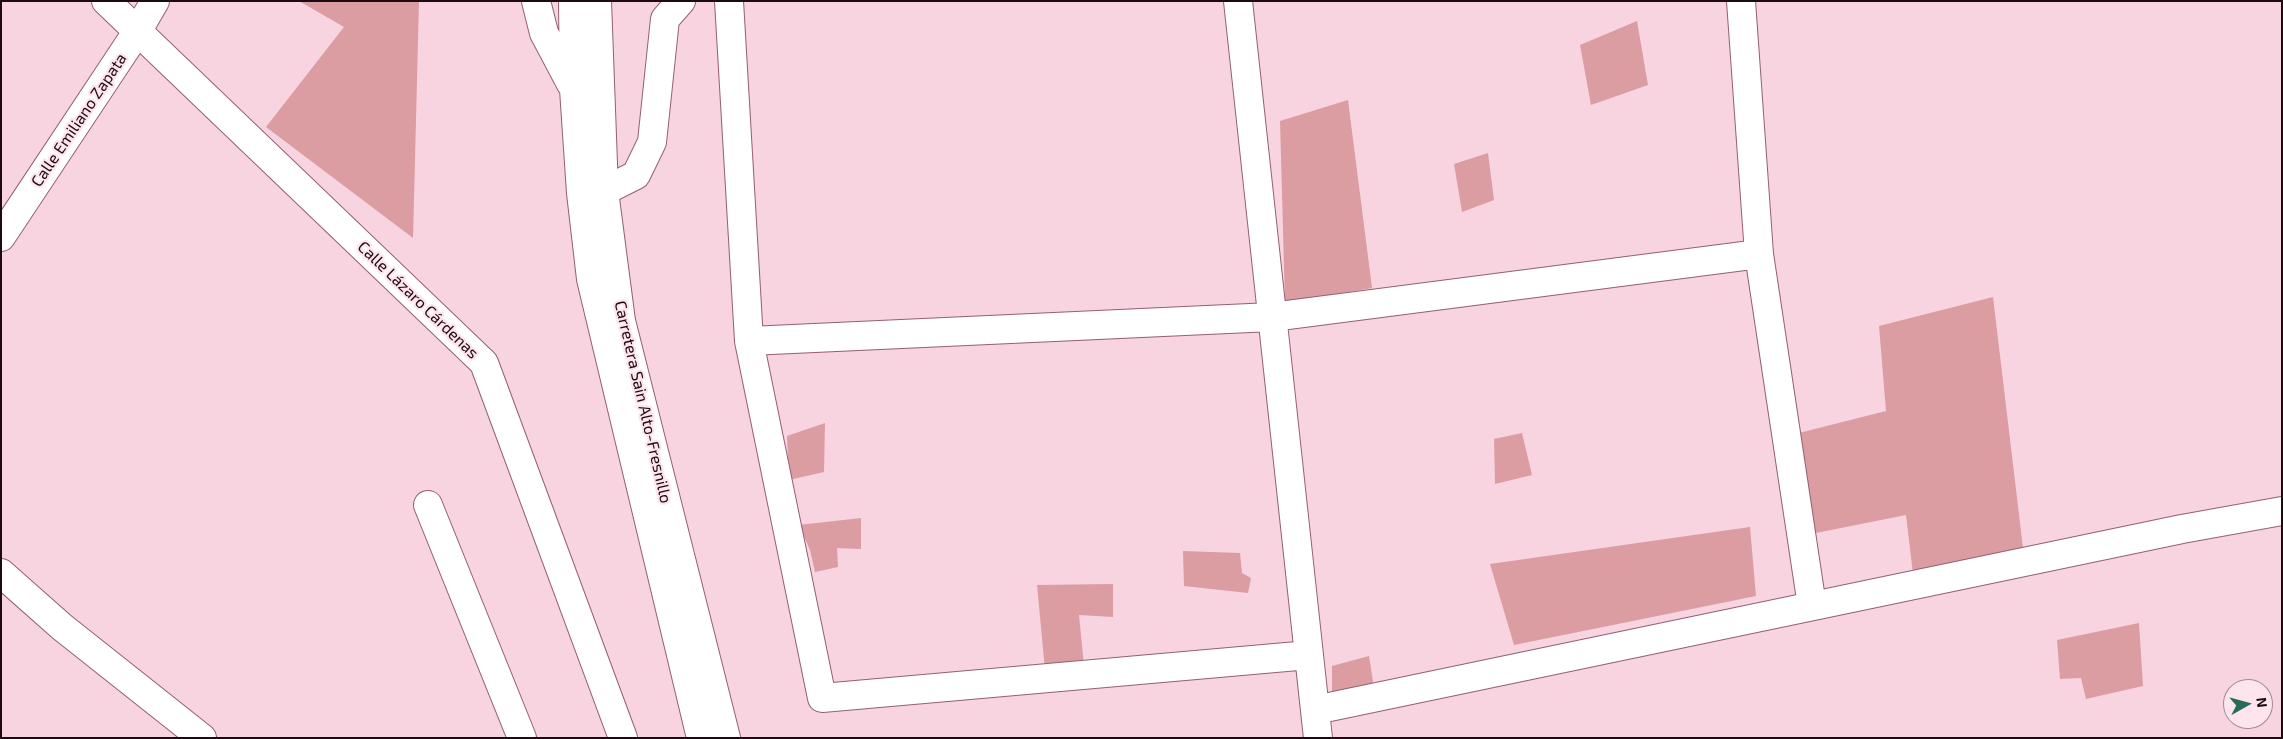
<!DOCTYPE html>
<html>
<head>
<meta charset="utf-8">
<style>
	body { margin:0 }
	#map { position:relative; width:2283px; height:739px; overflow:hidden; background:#f8d3e0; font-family:"Exo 2",sans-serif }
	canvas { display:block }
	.frame { position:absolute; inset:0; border:2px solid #1c0911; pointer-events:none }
	.north { position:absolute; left:2223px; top:679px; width:50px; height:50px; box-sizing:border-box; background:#fde4ed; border:1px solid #a38c95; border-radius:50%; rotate:83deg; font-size:14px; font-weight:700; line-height:20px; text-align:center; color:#1c0911 }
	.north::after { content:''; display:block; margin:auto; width:18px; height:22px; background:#296b5a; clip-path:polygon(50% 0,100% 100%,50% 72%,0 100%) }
</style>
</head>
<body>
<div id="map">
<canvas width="2283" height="739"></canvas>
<div class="frame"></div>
<div class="north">N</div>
</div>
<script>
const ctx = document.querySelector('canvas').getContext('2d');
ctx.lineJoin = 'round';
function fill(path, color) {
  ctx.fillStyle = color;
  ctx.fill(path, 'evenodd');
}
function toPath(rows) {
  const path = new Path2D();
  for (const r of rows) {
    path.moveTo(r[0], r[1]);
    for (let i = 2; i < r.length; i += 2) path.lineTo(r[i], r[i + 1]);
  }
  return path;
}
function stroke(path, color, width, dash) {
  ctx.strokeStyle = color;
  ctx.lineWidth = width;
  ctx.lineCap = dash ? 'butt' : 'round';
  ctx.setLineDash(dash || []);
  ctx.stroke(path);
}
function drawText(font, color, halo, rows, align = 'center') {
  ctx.font = font + ' "Exo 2",sans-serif';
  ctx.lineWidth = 4.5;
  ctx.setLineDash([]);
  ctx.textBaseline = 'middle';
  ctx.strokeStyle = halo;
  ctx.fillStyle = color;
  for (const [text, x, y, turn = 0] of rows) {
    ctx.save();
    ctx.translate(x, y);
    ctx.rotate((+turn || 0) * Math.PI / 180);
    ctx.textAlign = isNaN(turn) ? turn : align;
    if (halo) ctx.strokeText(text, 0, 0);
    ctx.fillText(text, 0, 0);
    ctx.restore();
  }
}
const building = toPath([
	[299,1,419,1,413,238,266,127,344,27],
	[1637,21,1648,85,1591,105,1580,45],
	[1348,100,1372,288,1285,303,1280,121],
	[1488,153,1494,200,1462,212,1454,164],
	[1993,297,2023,548,1913,574,1906,515,1811,534,1795,434,1886,411,1879,326],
	[825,423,824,472,789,480,787,436],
	[1522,433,1532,475,1495,484,1494,439],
	[861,518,861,549,837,548,838,567,815,572,810,550,799,525],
	[1750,527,1756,596,1514,645,1490,564],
	[1183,551,1240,553,1242,573,1251,578,1248,593,1184,586],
	[1113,584,1113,617,1079,615,1084,666,1045,670,1037,585],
	[2139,623,2143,686,2086,699,2081,678,2060,679,2057,640],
	[1369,656,1374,688,1332,697,1332,666]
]);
const minor = toPath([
	[106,1,484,363,623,738],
	[729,1,749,341,822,698,1309,655],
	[1238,1,1318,738],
	[1741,1,1759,254,1812,606],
	[583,193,604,191,636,175,652,142,665,19,681,1],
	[1,237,137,32,155,1],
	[749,341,1272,317,1759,254],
	[428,505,522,738],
	[1,573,62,627,202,738],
	[1315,710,2182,529,2282,511]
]);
const secondary = toPath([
	[536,1,544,33,571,84],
	[573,1,574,89,581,193,591,279,701,738],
	[597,1,604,191,621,321,726,738]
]);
const streetNames = [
	["Calle Emiliano Zapata",79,120,-56],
	["Calle Lázaro Cárdenas",418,300,44],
	["Carretera Sain Alto-Fresnillo",643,402,77]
];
fill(building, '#db9da1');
stroke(minor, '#945f74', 30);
stroke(secondary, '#945f74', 30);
stroke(minor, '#fff', 28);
stroke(secondary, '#fff', 28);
drawText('16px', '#1c0911', '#fde4ed', streetNames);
</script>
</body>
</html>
